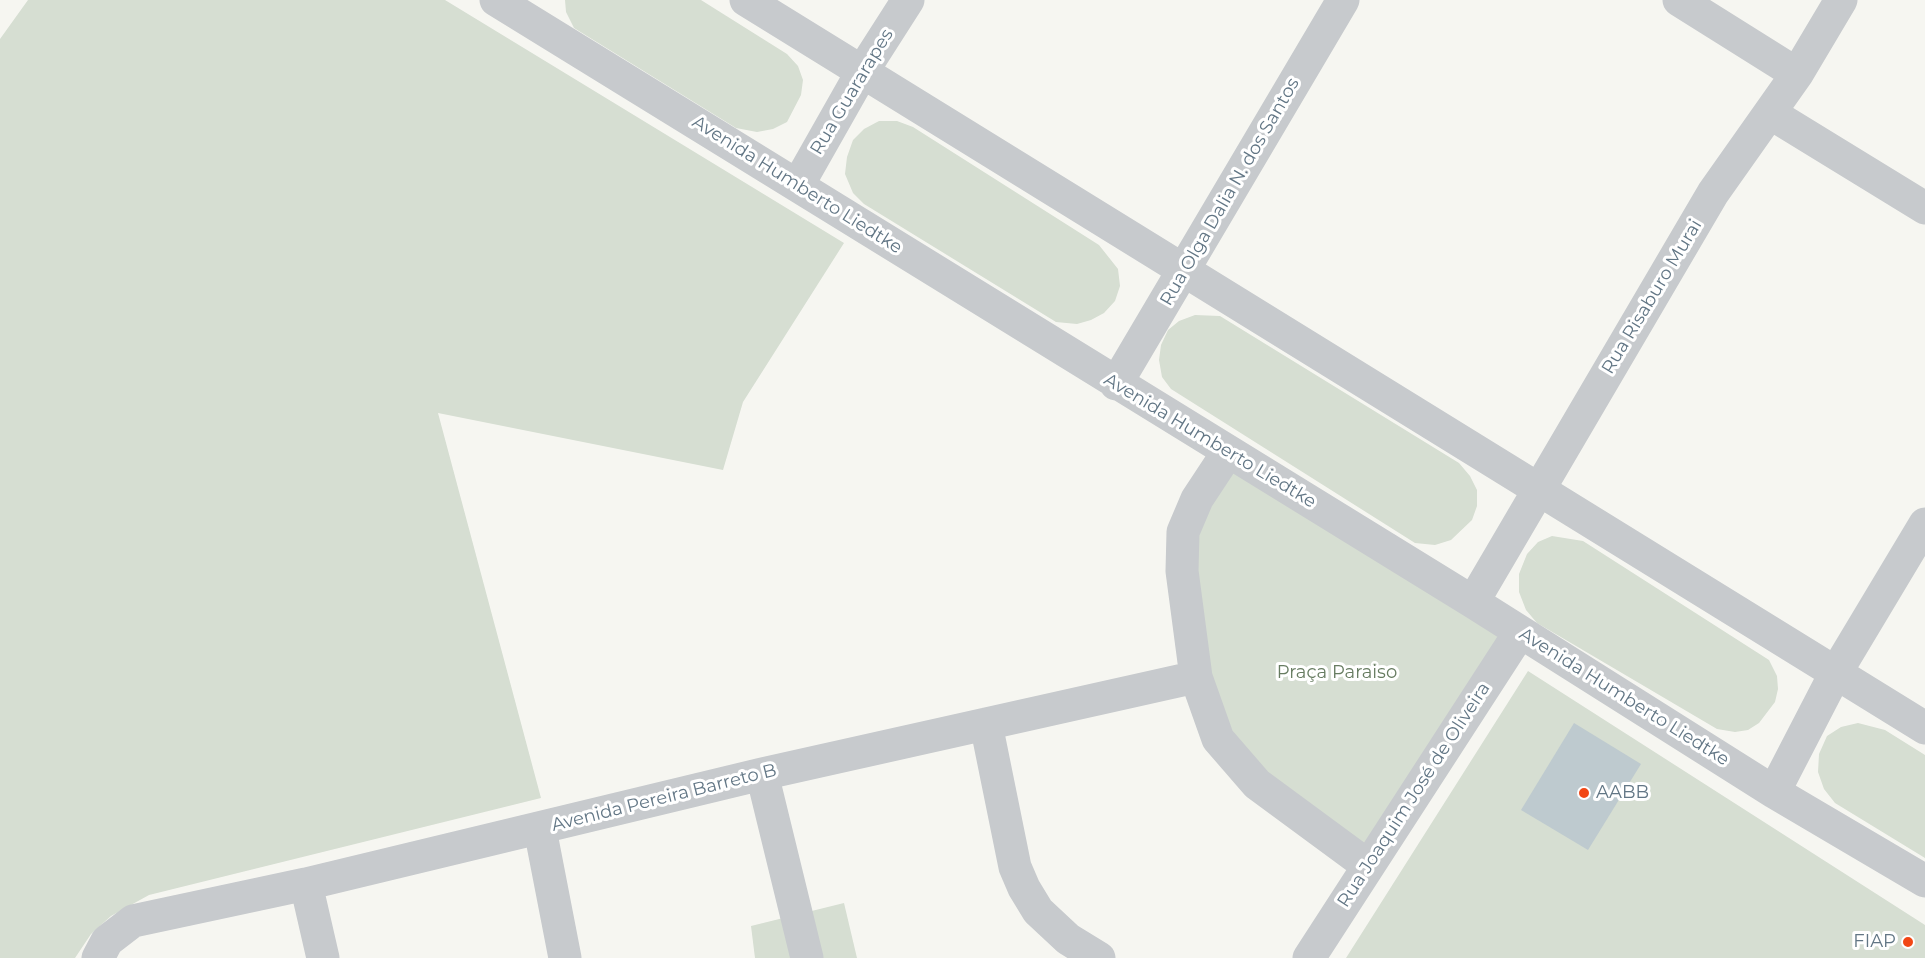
<!DOCTYPE html>
<html>
<head>
<meta charset="utf-8">
<style>
	body { margin:0 }
	canvas { display:block; background:#f6f6f1 }
</style>
</head>
<body>
<canvas width="1925" height="958"></canvas>
<script>
const ctx = document.querySelector('canvas').getContext('2d');
ctx.lineJoin = 'round';
function fill(path, color) {
  ctx.fillStyle = color;
  ctx.fill(path, 'evenodd');
}
function toPath(rows) {
  const path = new Path2D();
  for (const r of rows) {
    path.moveTo(r[0], r[1]);
    for (let i = 2; i < r.length; i += 2) path.lineTo(r[i], r[i + 1]);
  }
  return path;
}
function stroke(path, color, width, dash) {
  ctx.strokeStyle = color;
  ctx.lineWidth = width;
  ctx.lineCap = dash ? 'butt' : 'round';
  ctx.setLineDash(dash || []);
  ctx.stroke(path);
}
function drawText(font, color, halo, rows, align = 'center') {
  ctx.font = font + ' Montserrat,sans-serif';
  ctx.lineWidth = 6;
  ctx.setLineDash([]);
  ctx.textBaseline = 'middle';
  ctx.strokeStyle = halo;
  ctx.fillStyle = color;
  for (const [text, x, y, turn = 0] of rows) {
    ctx.save();
    ctx.translate(x, y);
    ctx.rotate((+turn || 0) * Math.PI / 180);
    ctx.textAlign = isNaN(turn) ? turn : align;
    if (halo) ctx.strokeText(text, 0, 0);
    ctx.fillText(text, 0, 0);
    ctx.restore();
  }
}
const green = toPath([
	[28,0,445,0,844,243,743,402,723,470,438,413,541,798,149,895,111,916,91,934,75,958,0,958,0,39],
	[565,0,701,0,787,54,798,66,803,80,801,95,787,122,773,129,757,132,736,128,574,28,566,12],
	[879,121,897,121,913,127,1099,245,1118,269,1120,286,1115,301,1104,313,1091,320,1077,324,1056,322,864,204,853,193,845,174,847,157,853,140,864,129],
	[1195,315,1220,316,1459,463,1470,476,1477,490,1477,506,1472,520,1451,540,1435,545,1415,543,1171,389,1162,377,1159,360,1161,345,1168,330,1179,321],
	[1228,452,1520,632,1367,865,1259,781,1196,677,1197,499],
	[1552,536,1583,541,1769,660,1777,676,1778,689,1775,702,1759,723,1748,730,1735,732,1717,729,1537,623,1526,610,1519,592,1519,574,1527,554,1538,542],
	[1528,671,1925,925,1925,958,1346,958],
	[1858,723,1885,730,1925,755,1925,858,1835,803,1824,789,1818,772,1819,754,1827,736,1841,727],
	[844,903,857,958,755,958,751,926]
]);
const water = toPath([
	[1574,723,1641,764,1588,850,1521,810]
]);
const minor = toPath([
	[496,0,1473,602,1774,792,1925,881],
	[746,0,1925,728],
	[1679,0,1797,74],
	[1770,113,1925,208],
	[798,185,862,72,908,0],
	[1116,384,1343,0],
	[1228,452,1197,499,1183,532,1182,571,1196,677,1218,739,1257,784,1367,865],
	[1473,602,1713,193,1797,74,1841,0],
	[986,724,1015,867,1024,888,1038,911,1068,939,1099,958],
	[762,774,807,958],
	[1774,792,1835,674,1925,524],
	[540,829,565,958],
	[306,884,323,958],
	[98,958,107,941,133,921,306,884,762,774,1196,677],
	[1309,958,1520,632]
]);
const markers = [
	[1584,793,6,"#f24715"],
	[1908,942,6,"#f24715"]
];
const streetNames = [
	["Rua Guararapes",852,92,-59],
	["Avenida Humberto Liedtke",797,185,32],
	["Rua Olga Dalia N. dos Santos",1230,192,-60],
	["Rua Risaburo Murai",1652,297,-59],
	["Avenida Humberto Liedtke",1210,441,31],
	["Avenida Humberto Liedtke",1624,697,32],
	["Rua Joaquim José de Oliveira",1414,795,-57],
	["Avenida Pereira Barreto B",664,798,-14]
];
const parkNames = [
	["Praça Paraiso",1337,673]
];
const poiNames = [
	["AABB",1596,793],
	["FIAP",1896,942,"right"]
];
fill(green, '#d6ded2');
fill(water, '#becacf');
stroke(minor, '#c7cacd', 33);
for (const [x, y, r, color] of markers) {
  const dot = new Path2D();
  dot.arc(x, y, r, 0, 2 * Math.PI);
  ctx.fillStyle = color;
  ctx.fill(dot);
  stroke(dot, '#fff', 2);
}
drawText('18px', '#627685', '#fff', streetNames);
drawText('18px', '#677c61', '#fff', parkNames);
drawText('18px', '#627685', '#fff', poiNames, 'left');
</script>
</body>
</html>
